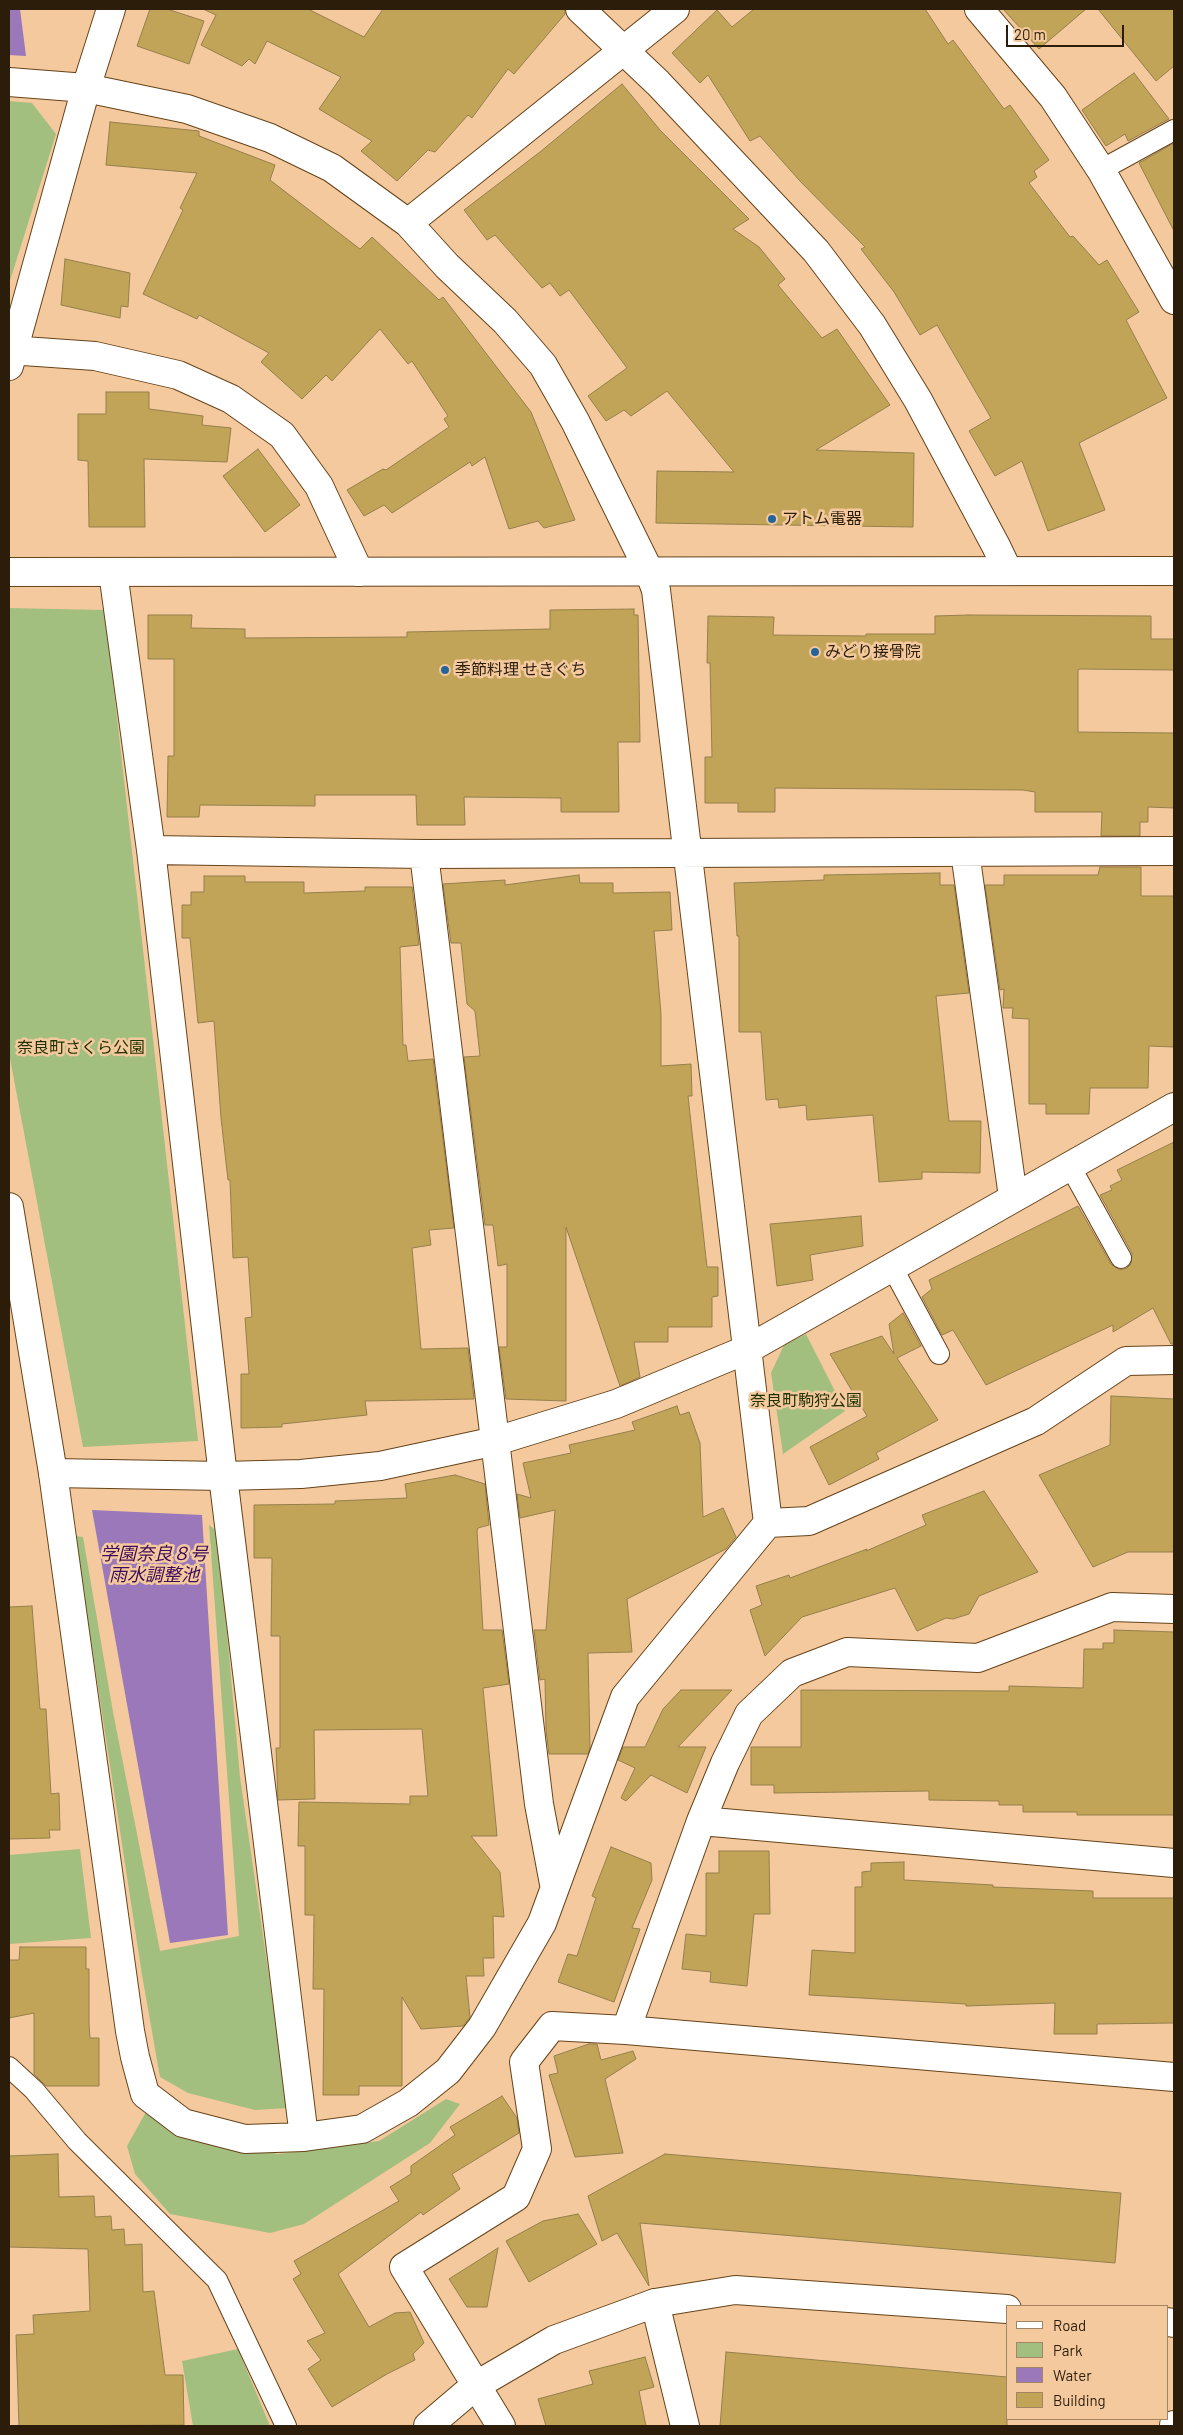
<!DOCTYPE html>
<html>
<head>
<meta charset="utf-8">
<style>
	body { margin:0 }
	#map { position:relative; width:1183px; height:2435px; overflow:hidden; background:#f4c99e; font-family:Barlow,sans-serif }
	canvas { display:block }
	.frame { position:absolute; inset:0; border:10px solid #2c1d0b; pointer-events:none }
	.legend { position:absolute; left:1006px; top:2305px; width:162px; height:115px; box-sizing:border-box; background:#f4c99e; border:1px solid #a48463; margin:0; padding:6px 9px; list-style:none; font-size:15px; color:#2c1d0b }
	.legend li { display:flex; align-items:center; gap:10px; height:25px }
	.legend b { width:25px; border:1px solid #a48463 }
	.scale { position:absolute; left:1006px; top:25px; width:118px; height:22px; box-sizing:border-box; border:2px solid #2c1d0b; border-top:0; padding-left:6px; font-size:15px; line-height:18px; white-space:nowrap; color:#2c1d0b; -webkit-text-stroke:4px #f4c99e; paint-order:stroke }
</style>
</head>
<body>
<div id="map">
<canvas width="1183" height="2435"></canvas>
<div class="frame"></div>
<ul class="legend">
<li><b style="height:6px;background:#fff"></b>Road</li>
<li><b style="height:14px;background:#a3bf80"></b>Park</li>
<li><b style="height:14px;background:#9a78b9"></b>Water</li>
<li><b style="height:14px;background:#c2a459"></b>Building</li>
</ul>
<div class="scale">20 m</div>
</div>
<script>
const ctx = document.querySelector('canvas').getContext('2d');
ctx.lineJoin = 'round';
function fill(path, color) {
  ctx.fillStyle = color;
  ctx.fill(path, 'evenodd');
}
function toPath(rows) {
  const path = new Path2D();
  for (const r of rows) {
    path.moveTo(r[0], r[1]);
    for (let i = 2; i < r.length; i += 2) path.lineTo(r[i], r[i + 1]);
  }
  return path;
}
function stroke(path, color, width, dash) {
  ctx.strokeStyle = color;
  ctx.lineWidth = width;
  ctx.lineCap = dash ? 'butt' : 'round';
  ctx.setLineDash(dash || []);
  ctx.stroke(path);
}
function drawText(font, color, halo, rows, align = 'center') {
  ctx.font = font + ' Barlow,"Noto Sans JP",sans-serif';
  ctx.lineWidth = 5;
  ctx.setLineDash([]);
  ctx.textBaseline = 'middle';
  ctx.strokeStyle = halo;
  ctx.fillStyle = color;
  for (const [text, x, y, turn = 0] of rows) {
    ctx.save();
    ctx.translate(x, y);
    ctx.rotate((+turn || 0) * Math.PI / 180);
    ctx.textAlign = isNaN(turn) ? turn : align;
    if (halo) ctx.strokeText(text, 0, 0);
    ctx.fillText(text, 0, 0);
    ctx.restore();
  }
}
const green = toPath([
	[9,101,32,103,56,134,9,284],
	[9,608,105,610,198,1441,83,1447,9,1053],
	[806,1334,845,1411,783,1454,771,1373,784,1345],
	[209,1525,218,1532,240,1777,288,2108,255,2110,188,2093,160,2077,142,1975,75,1536,83,1537,113,1712,160,1951,239,1936],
	[80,1849,91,1938,9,1944,9,1855],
	[446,2099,460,2104,430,2143,304,2224,270,2233,170,2214,135,2174,127,2146,146,2112,190,2136,278,2154,379,2141],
	[238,2349,270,2426,193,2426,182,2361]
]);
const water = toPath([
	[9,9,20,9,26,56,9,55],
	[92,1510,202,1515,228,1935,170,1943]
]);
const building = toPath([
	[150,9,167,9,204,21,189,64,137,46,150,9],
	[203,9,308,9,364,37,383,9,565,9,565,14,514,74,508,69,472,118,468,115,435,152,428,150,397,181,361,151,372,141,319,109,341,77,267,41,255,64,249,59,242,66,201,45,216,15,203,9],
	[754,9,925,9,948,44,953,40,1004,109,1010,105,1049,160,1034,171,1037,177,1029,183,1070,237,1073,236,1099,265,1107,260,1139,312,1126,320,1167,398,1079,443,1105,510,1048,531,1022,461,995,476,969,431,991,418,937,325,920,335,894,292,861,249,865,247,799,180,760,136,750,141,708,75,700,83,672,53,717,10,732,27,754,9],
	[1003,9,1086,9,1039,49,1003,9],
	[1098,9,1174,9,1174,66,1156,81,1098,9],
	[1134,73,1169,119,1128,141,1125,134,1106,146,1082,110,1134,73],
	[622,84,660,130,749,219,733,229,759,247,785,279,778,285,822,338,837,329,890,405,816,450,914,453,913,527,656,523,657,471,734,472,667,391,631,416,624,410,606,421,588,396,627,368,569,290,560,296,550,283,542,288,495,235,487,240,464,210,540,152,622,84],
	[110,122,199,131,199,136,275,165,270,180,360,249,372,237,439,300,443,297,531,412,575,520,544,528,538,521,509,529,485,457,472,466,470,462,392,513,384,505,364,516,347,490,383,469,386,470,449,427,444,419,448,416,412,361,408,364,380,329,332,381,326,375,302,399,261,362,269,353,199,315,197,319,143,294,183,210,180,208,197,173,106,165,110,122],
	[1174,143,1174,231,1139,163,1174,143],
	[65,259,130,273,128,307,121,306,120,318,61,305,65,259],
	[106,392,149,392,149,409,203,416,202,425,231,428,227,462,144,459,145,527,89,527,88,461,78,460,78,414,106,414,106,392],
	[258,449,300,505,265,532,223,476,258,449],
	[634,609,634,615,638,615,640,742,618,742,619,812,561,812,561,798,464,797,465,825,417,825,416,795,315,795,315,806,200,805,199,817,167,817,168,756,174,756,174,659,148,659,148,615,192,615,191,628,245,629,245,638,407,637,407,632,550,629,550,610,634,609],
	[968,615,1151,616,1151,639,1174,639,1174,670,1080,669,1078,670,1078,732,1174,733,1174,808,1148,807,1148,822,1140,822,1140,836,1101,836,1102,812,1035,812,1035,792,1023,790,775,788,775,812,738,812,738,803,705,803,705,757,712,757,710,663,707,663,708,616,774,617,773,635,866,636,866,634,935,634,935,616,968,615],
	[1100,867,1141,867,1141,896,1174,896,1174,1047,1149,1046,1148,1088,1090,1088,1089,1114,1046,1114,1046,1104,1029,1104,1029,1019,1012,1018,1013,1008,1003,1008,1004,989,1000,990,985,885,1004,885,1004,875,1098,875,1100,867],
	[940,873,940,885,954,885,969,993,936,996,949,1121,981,1121,980,1173,922,1172,922,1179,879,1182,873,1115,807,1120,806,1105,779,1108,778,1099,766,1100,761,1032,739,1032,739,936,737,936,734,883,824,880,824,875,940,873],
	[579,875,580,883,613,883,613,893,670,892,672,930,654,931,661,1014,661,1066,691,1064,692,1096,688,1096,707,1267,718,1267,718,1296,712,1297,712,1327,668,1327,668,1342,634,1342,640,1377,620,1386,566,1227,566,1401,506,1399,499,1347,507,1347,507,1264,498,1266,493,1225,485,1225,464,1057,480,1056,475,1011,467,1004,461,943,451,943,443,884,505,880,505,885,579,875],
	[204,876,245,876,245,882,304,882,304,893,365,891,365,887,412,887,419,945,400,947,403,1045,406,1045,408,1061,433,1059,454,1228,429,1230,431,1245,412,1248,421,1349,468,1348,474,1399,365,1401,367,1415,282,1424,282,1427,241,1428,241,1374,249,1374,245,1318,252,1317,248,1257,233,1258,230,1180,228,1180,221,1118,214,1021,198,1023,190,938,182,938,182,905,191,905,191,892,204,892,204,876],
	[1174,1142,1174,1344,1171,1344,1153,1308,1113,1332,1113,1325,986,1385,953,1330,942,1335,922,1297,932,1289,929,1280,1078,1206,1111,1264,1120,1270,1127,1268,1131,1264,1132,1253,1100,1195,1112,1190,1110,1186,1122,1180,1117,1170,1174,1142],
	[861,1216,863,1246,810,1255,813,1280,777,1286,770,1224,861,1216],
	[903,1313,921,1346,897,1358,938,1420,876,1453,879,1459,829,1485,810,1447,867,1416,830,1354,882,1336,894,1354,889,1324,903,1313],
	[1111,1396,1174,1399,1174,1552,1128,1552,1093,1567,1039,1475,1110,1445,1111,1396],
	[677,1406,680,1415,689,1412,700,1443,703,1517,723,1508,736,1537,726,1549,627,1599,632,1652,588,1653,590,1748,588,1754,549,1754,546,1730,545,1679,540,1680,534,1630,546,1630,555,1510,520,1518,517,1494,531,1498,523,1463,571,1453,569,1445,635,1430,632,1422,677,1406],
	[455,1475,485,1484,489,1525,478,1528,477,1531,483,1630,502,1630,509,1684,483,1688,497,1836,471,1836,500,1872,504,1917,493,1916,494,1958,483,1958,484,1976,466,1976,470,2017,463,2026,421,2029,402,1997,402,2086,359,2086,359,2095,323,2095,324,1989,313,1989,314,1915,305,1915,305,1846,298,1846,299,1802,410,1804,410,1796,428,1796,422,1729,314,1730,315,1799,278,1800,276,1748,280,1748,280,1636,271,1636,272,1558,254,1558,254,1505,335,1504,335,1501,407,1498,405,1484,455,1475],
	[984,1491,1038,1572,979,1596,969,1614,953,1619,946,1618,917,1631,895,1588,802,1617,765,1656,750,1610,762,1605,756,1586,789,1575,790,1578,867,1549,866,1551,926,1525,922,1515,984,1491],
	[32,1606,40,1709,46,1709,51,1794,59,1793,60,1830,49,1830,50,1838,9,1839,9,1607,32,1606],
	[1114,1630,1174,1632,1174,1815,1077,1815,1077,1812,1023,1812,1023,1805,999,1805,999,1801,929,1800,929,1791,774,1793,774,1785,751,1785,751,1747,801,1747,801,1690,1009,1691,1009,1686,1083,1688,1084,1649,1103,1649,1103,1643,1114,1643,1114,1630],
	[681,1690,732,1690,678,1747,706,1747,687,1793,651,1775,626,1801,621,1798,635,1768,618,1760,623,1747,645,1747,663,1709,681,1690],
	[611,1847,651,1863,652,1880,632,1928,640,1929,614,2002,558,1982,568,1954,577,1956,596,1898,592,1896,611,1847],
	[719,1851,769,1851,770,1914,754,1914,747,1986,710,1982,711,1972,682,1969,686,1934,706,1936,706,1873,719,1873,719,1851],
	[904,1862,904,1880,993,1885,993,1887,1093,1891,1093,1898,1174,1898,1174,2023,1097,2024,1097,2034,1054,2034,1055,2003,966,2006,966,2004,809,1995,812,1950,855,1953,855,1887,862,1887,862,1872,871,1871,871,1863,904,1862],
	[20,1947,86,1947,86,1969,89,1969,89,2024,90,2038,99,2038,99,2086,46,2086,34,2074,34,2013,9,2018,9,1960,19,1960,20,1947],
	[589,2044,597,2044,601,2060,633,2051,636,2059,605,2079,623,2153,575,2157,549,2075,558,2073,554,2056,589,2044],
	[502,2096,517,2118,519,2133,452,2174,460,2189,423,2215,421,2212,338,2274,369,2327,395,2313,410,2312,424,2343,413,2354,415,2360,387,2374,332,2407,308,2369,321,2360,307,2341,325,2333,293,2279,301,2274,294,2261,399,2201,390,2187,411,2174,411,2166,455,2135,450,2127,502,2096],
	[58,2154,59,2197,94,2196,95,2217,111,2216,112,2230,124,2229,125,2245,142,2244,143,2292,154,2291,165,2375,183,2375,184,2425,19,2426,16,2335,34,2334,33,2315,90,2311,88,2249,9,2247,9,2156,58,2154],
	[665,2154,1121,2193,1115,2263,640,2223,649,2286,617,2233,602,2241,588,2196,665,2154],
	[578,2214,597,2244,529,2282,506,2241,543,2221,578,2214],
	[498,2248,487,2307,467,2307,449,2279,498,2248],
	[726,2352,1007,2377,1007,2426,720,2426,726,2352],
	[645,2357,654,2387,639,2391,646,2426,546,2426,538,2399,593,2384,589,2371,645,2357]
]);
const service = toPath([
	[1101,170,1174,130],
	[1070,1166,1121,1258],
	[892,1267,939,1354],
	[9,2067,34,2090,77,2141,217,2280,286,2426]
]);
const minor = toPath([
	[580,9,658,83,816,251,872,325,918,400,996,546,1008,571],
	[979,9,1053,97,1101,170,1174,300],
	[9,82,86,88,187,109,270,138,332,168,408,223,447,266,505,321,543,365,575,421,649,571,656,590,768,1523],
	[408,223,675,9],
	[9,350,95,356,178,375,231,399,282,435,319,486,359,572],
	[9,366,86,88,111,9],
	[113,572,151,850,223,1476,304,2137],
	[151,850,424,854,1174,851],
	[965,852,1013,1197],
	[424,854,539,1804,554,1884],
	[9,1207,53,1473,130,2031,135,2057,145,2094,183,2123,245,2139,304,2137,362,2129,408,2103,448,2071,482,2027,542,1923,625,1697,768,1523,809,1521,1036,1421,1126,1361,1174,1360],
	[701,1821,1174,1863],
	[626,2030,701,1821,725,1763,749,1714,792,1673,847,1652,978,1658,1112,1607,1174,1609],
	[655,2303,685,2426],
	[501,2426,404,2267,516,2197,537,2149,524,2062,552,2026,626,2030,1174,2077],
	[1174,2426,1174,2425]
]);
const tertiary = toPath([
	[9,572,1174,571],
	[53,1473,223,1476,301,1474,380,1466,496,1441,616,1404,748,1349,1174,1107],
	[1167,2322,1174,2323],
	[428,2426,475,2386,554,2340,655,2303,735,2290,1007,2309]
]);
const markers = [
	[772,519,5,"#24649a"],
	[815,652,5,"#24649a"],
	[445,670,5,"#24649a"]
];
const poiNames = [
	["アトム電器",782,519],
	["みどり接骨院",825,652],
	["季節料理 せきぐち",455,670]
];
const parkNames = [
	["奈良町さくら公園",81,1048],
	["奈良町駒狩公園",806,1401]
];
const waterNames = [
	["学園奈良８号",154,1554],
	["雨水調整池",154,1575]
];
fill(green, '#a3bf80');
fill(water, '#9a78b9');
fill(building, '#c2a459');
stroke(building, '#957f4b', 1);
stroke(service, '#674319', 22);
stroke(minor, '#674319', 30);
stroke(tertiary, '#674319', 30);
stroke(service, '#fff', 20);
stroke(minor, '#fff', 28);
stroke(tertiary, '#fff', 28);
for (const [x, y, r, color] of markers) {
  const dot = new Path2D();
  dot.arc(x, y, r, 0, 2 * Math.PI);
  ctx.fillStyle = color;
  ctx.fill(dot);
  stroke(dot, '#f4c99e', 2);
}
drawText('16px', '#2c1d0b', '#f4c99e', poiNames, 'left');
drawText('16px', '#203200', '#f4c99e', parkNames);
drawText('italic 18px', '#3c0a5b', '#f4c99e', waterNames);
</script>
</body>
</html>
